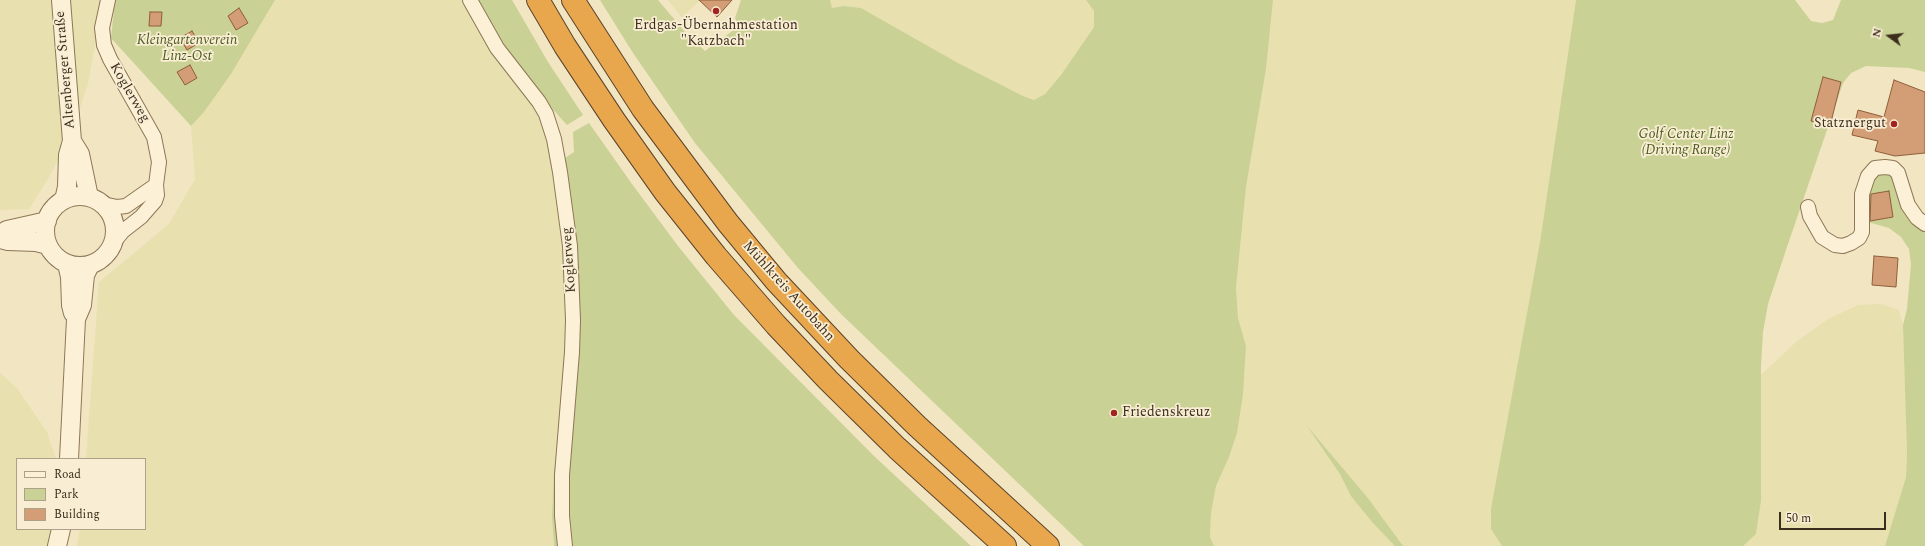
<!DOCTYPE html>
<html>
<head>
<meta charset="utf-8">
<style>
	body { margin:0 }
	#map { position:relative; width:1925px; height:546px; overflow:hidden; background:#f2e5c2; font-family:Spectral,serif }
	canvas { display:block }
	.legend { position:absolute; left:16px; top:458px; width:130px; height:72px; box-sizing:border-box; background:#f9eed3; border:1px solid #ada18a; margin:0; padding:5px 7px; list-style:none; font-size:12px; color:#3c2d1d }
	.legend li { display:flex; align-items:center; gap:8px; height:20px }
	.legend b { width:20px; border:1px solid #ada18a }
	.north { position:absolute; left:1869px; top:16px; width:40px; height:40px; -webkit-text-stroke:3px #f9eed3; paint-order:stroke; rotate:285deg; font-size:11px; font-weight:700; line-height:16px; text-align:center; color:#3c2d1d }
	.north::after { content:''; display:block; margin:auto; width:14px; height:18px; background:#3c2d1d; clip-path:polygon(50% 0,100% 100%,50% 72%,0 100%) }
	.scale { position:absolute; left:1779px; top:512px; width:107px; height:18px; box-sizing:border-box; border:2px solid #3c2d1d; border-top:0; padding-left:5px; font-size:12px; line-height:14px; white-space:nowrap; color:#3c2d1d; -webkit-text-stroke:3px #f9eed3; paint-order:stroke }
</style>
</head>
<body>
<div id="map">
<canvas width="1925" height="546"></canvas>
<ul class="legend">
<li><b style="height:5px;background:#fcf1d7"></b>Road</li>
<li><b style="height:11px;background:#c9d195"></b>Park</li>
<li><b style="height:11px;background:#d39e75"></b>Building</li>
</ul>
<div class="north">N</div>
<div class="scale">50 m</div>
</div>
<script>
const ctx = document.querySelector('canvas').getContext('2d');
ctx.lineJoin = 'round';
function fill(path, color) {
  ctx.fillStyle = color;
  ctx.fill(path, 'evenodd');
}
function toPath(rows) {
  const path = new Path2D();
  for (const r of rows) {
    if (r.length === 3) {
      path.moveTo(r[0] + r[2], r[1]);
      path.arc(r[0], r[1], r[2], 0, 2 * Math.PI);
      continue;
    }
    path.moveTo(r[0], r[1]);
    for (let i = 2; i < r.length; i += 2) path.lineTo(r[i], r[i + 1]);
  }
  return path;
}
function stroke(path, color, width, dash) {
  ctx.strokeStyle = color;
  ctx.lineWidth = width;
  ctx.lineCap = dash ? 'butt' : 'round';
  ctx.setLineDash(dash || []);
  ctx.stroke(path);
}
function drawText(font, color, halo, rows, align = 'center') {
  ctx.font = font + ' Spectral,serif';
  ctx.lineWidth = 3.5;
  ctx.setLineDash([]);
  ctx.textBaseline = 'middle';
  ctx.strokeStyle = halo;
  ctx.fillStyle = color;
  for (const [text, x, y, turn = 0] of rows) {
    ctx.save();
    ctx.translate(x, y);
    ctx.rotate((+turn || 0) * Math.PI / 180);
    ctx.textAlign = isNaN(turn) ? turn : align;
    if (halo) ctx.strokeText(text, 0, 0);
    ctx.fillText(text, 0, 0);
    ctx.restore();
  }
}
const farmland = toPath([
	[0,0,103,0,88,84,70,137,48,179,29,209,0,210],
	[275,0,465,0,532,101,547,132,564,221,569,315,561,429,554,471,552,516,554,546,77,546,80,529,145,529,145,459,86,459,99,282,169,224,195,179,191,126,204,112,231,74],
	[668,0,700,0,682,18],
	[830,0,1086,0,1094,11,1094,27,1061,75,1045,94,1034,100,1023,96,958,63,861,8,844,6,832,8],
	[1273,0,1576,0,1540,242,1505,433,1491,529,1502,546,1214,546,1210,537,1211,513,1216,485,1229,457,1237,433,1243,395,1246,346,1238,318,1236,288,1246,187,1266,69],
	[1881,304,1899,310,1903,325,1907,453,1906,477,1885,546,1743,546,1756,534,1761,501,1761,375,1797,341,1828,319,1858,305],
	[0,373,16,387,47,432,56,459,17,459,17,529,58,529,54,546,0,546]
]);
const green = toPath([
	[115,0,275,0,231,74,204,112,191,126,111,38],
	[475,0,512,0,548,62,583,115,567,125,529,83,511,60],
	[600,0,658,0,685,32,705,51,739,26,735,18,741,0,830,0,832,8,844,6,861,8,958,63,1023,96,1034,100,1045,94,1061,75,1094,27,1094,11,1086,0,1273,0,1266,69,1246,187,1236,288,1238,318,1246,346,1243,395,1237,433,1229,457,1216,486,1211,513,1210,537,1214,546,1084,546,841,314,798,268,695,143,633,53],
	[1576,0,1795,0,1811,21,1822,23,1833,20,1841,0,1925,0,1925,72,1909,68,1866,66,1851,73,1843,83,1787,247,1768,304,1763,332,1761,365,1761,501,1756,534,1743,546,1502,546,1491,529,1491,509,1540,242],
	[589,123,632,184,678,246,734,315,875,457,971,546,569,546,566,520,569,416,562,160,574,152,573,132],
	[1879,173,1887,173,1892,176,1925,229,1925,546,1885,546,1906,477,1907,453,1903,325,1907,309,1911,264,1909,249,1901,237,1889,228,1868,222,1865,214,1870,182],
	[1307,426,1367,497,1403,546,1395,546,1373,523,1351,496,1340,474],
	[561,429,561,546,554,546,552,516,554,471]
]);
const building = toPath([
	[699,0,732,0,717,17,699,0],
	[239,8,248,23,236,30,228,16,239,8],
	[150,12,162,12,161,26,149,26,150,12],
	[192,31,199,43,187,50,180,38,192,31],
	[190,65,197,78,185,85,177,72,190,65],
	[1823,77,1841,82,1830,126,1811,121,1823,77],
	[1894,80,1925,92,1925,153,1895,156,1875,151,1878,141,1852,135,1858,110,1884,117,1894,80],
	[1889,191,1893,217,1870,221,1871,194,1889,191],
	[1874,256,1898,258,1896,287,1872,285,1874,256]
]);
const minor = toPath([
	[108,0,102,28,104,45,110,59,154,137,159,162,156,185,157,195,155,201,141,217,123,231,113,243],
	[470,0,497,48,539,102,546,114,554,139,560,172,570,246,573,320,572,352,562,475,562,516,565,546],
	[103,204,117,207,126,206,156,185],
	[1808,207,1810,216,1822,237,1835,245,1843,246,1851,243,1859,238,1862,232,1862,194,1868,176,1875,168,1885,167,1893,168,1898,173,1908,205,1917,218,1925,224]
]);
const tertiary = toPath([
	[61,0,72,141,68,155,67,187,64,200],
	[72,141,80,154,89,197],
	[80,231,35],
	[0,234,7,230,47,221],
	[0,239,8,241,36,242,48,245],
	[67,264,70,277,71,305,73,313],
	[69,459,76,319,82,305,85,275,90,265],
	[57,546,61,529]
]);
const motorway = toPath([
	[538,0,565,46,614,120,665,192,716,256,776,325,828,380,897,448,1005,546],
	[573,0,643,109,728,223,776,281,849,359,917,426,1048,546]
]);
const markers = [
	[716,11,4,"#a22422"],
	[1894,124,4,"#a22422"],
	[1114,413,4,"#a22422"]
];
const poiNames = [
	["Erdgas-Übernahmestation",716,26],
	["\"Katzbach\"",716,42],
	["Statznergut",1886,124,"right"],
	["Friedenskreuz",1122,413,"left"]
];
const parkNames = [
	["Kleingartenverein",187,41],
	["Linz-Ost",187,57],
	["Golf Center Linz",1686,135],
	["(Driving Range)",1686,151]
];
const streetNames = [
	["Altenberger Straße",66,70,-95],
	["Koglerweg",129,93,60],
	["Koglerweg",570,260,-94],
	["Mühlkreis Autobahn",788,292,48]
];
fill(farmland, '#e8e0af');
fill(green, '#c9d195');
fill(building, '#d39e75');
stroke(building, '#8f5e3b', 1);
stroke(minor, '#8e7657', 16);
stroke(tertiary, '#8e7657', 20);
stroke(motorway, '#5b432c', 24);
stroke(minor, '#fcf1d7', 14);
stroke(tertiary, '#fcf1d7', 18);
stroke(motorway, '#e8a74c', 22);
for (const [x, y, r, color] of markers) {
  const dot = new Path2D();
  dot.arc(x, y, r, 0, 2 * Math.PI);
  ctx.fillStyle = color;
  ctx.fill(dot);
  stroke(dot, '#f9eed3', 1.5);
}
drawText('14px', '#3c2d1d', '#f9eed3', poiNames);
drawText('italic 14px', '#4b5b22', '#f9eed3', parkNames);
drawText('14px', '#3c2d1d', '#f9eed3', streetNames);
</script>
</body>
</html>
